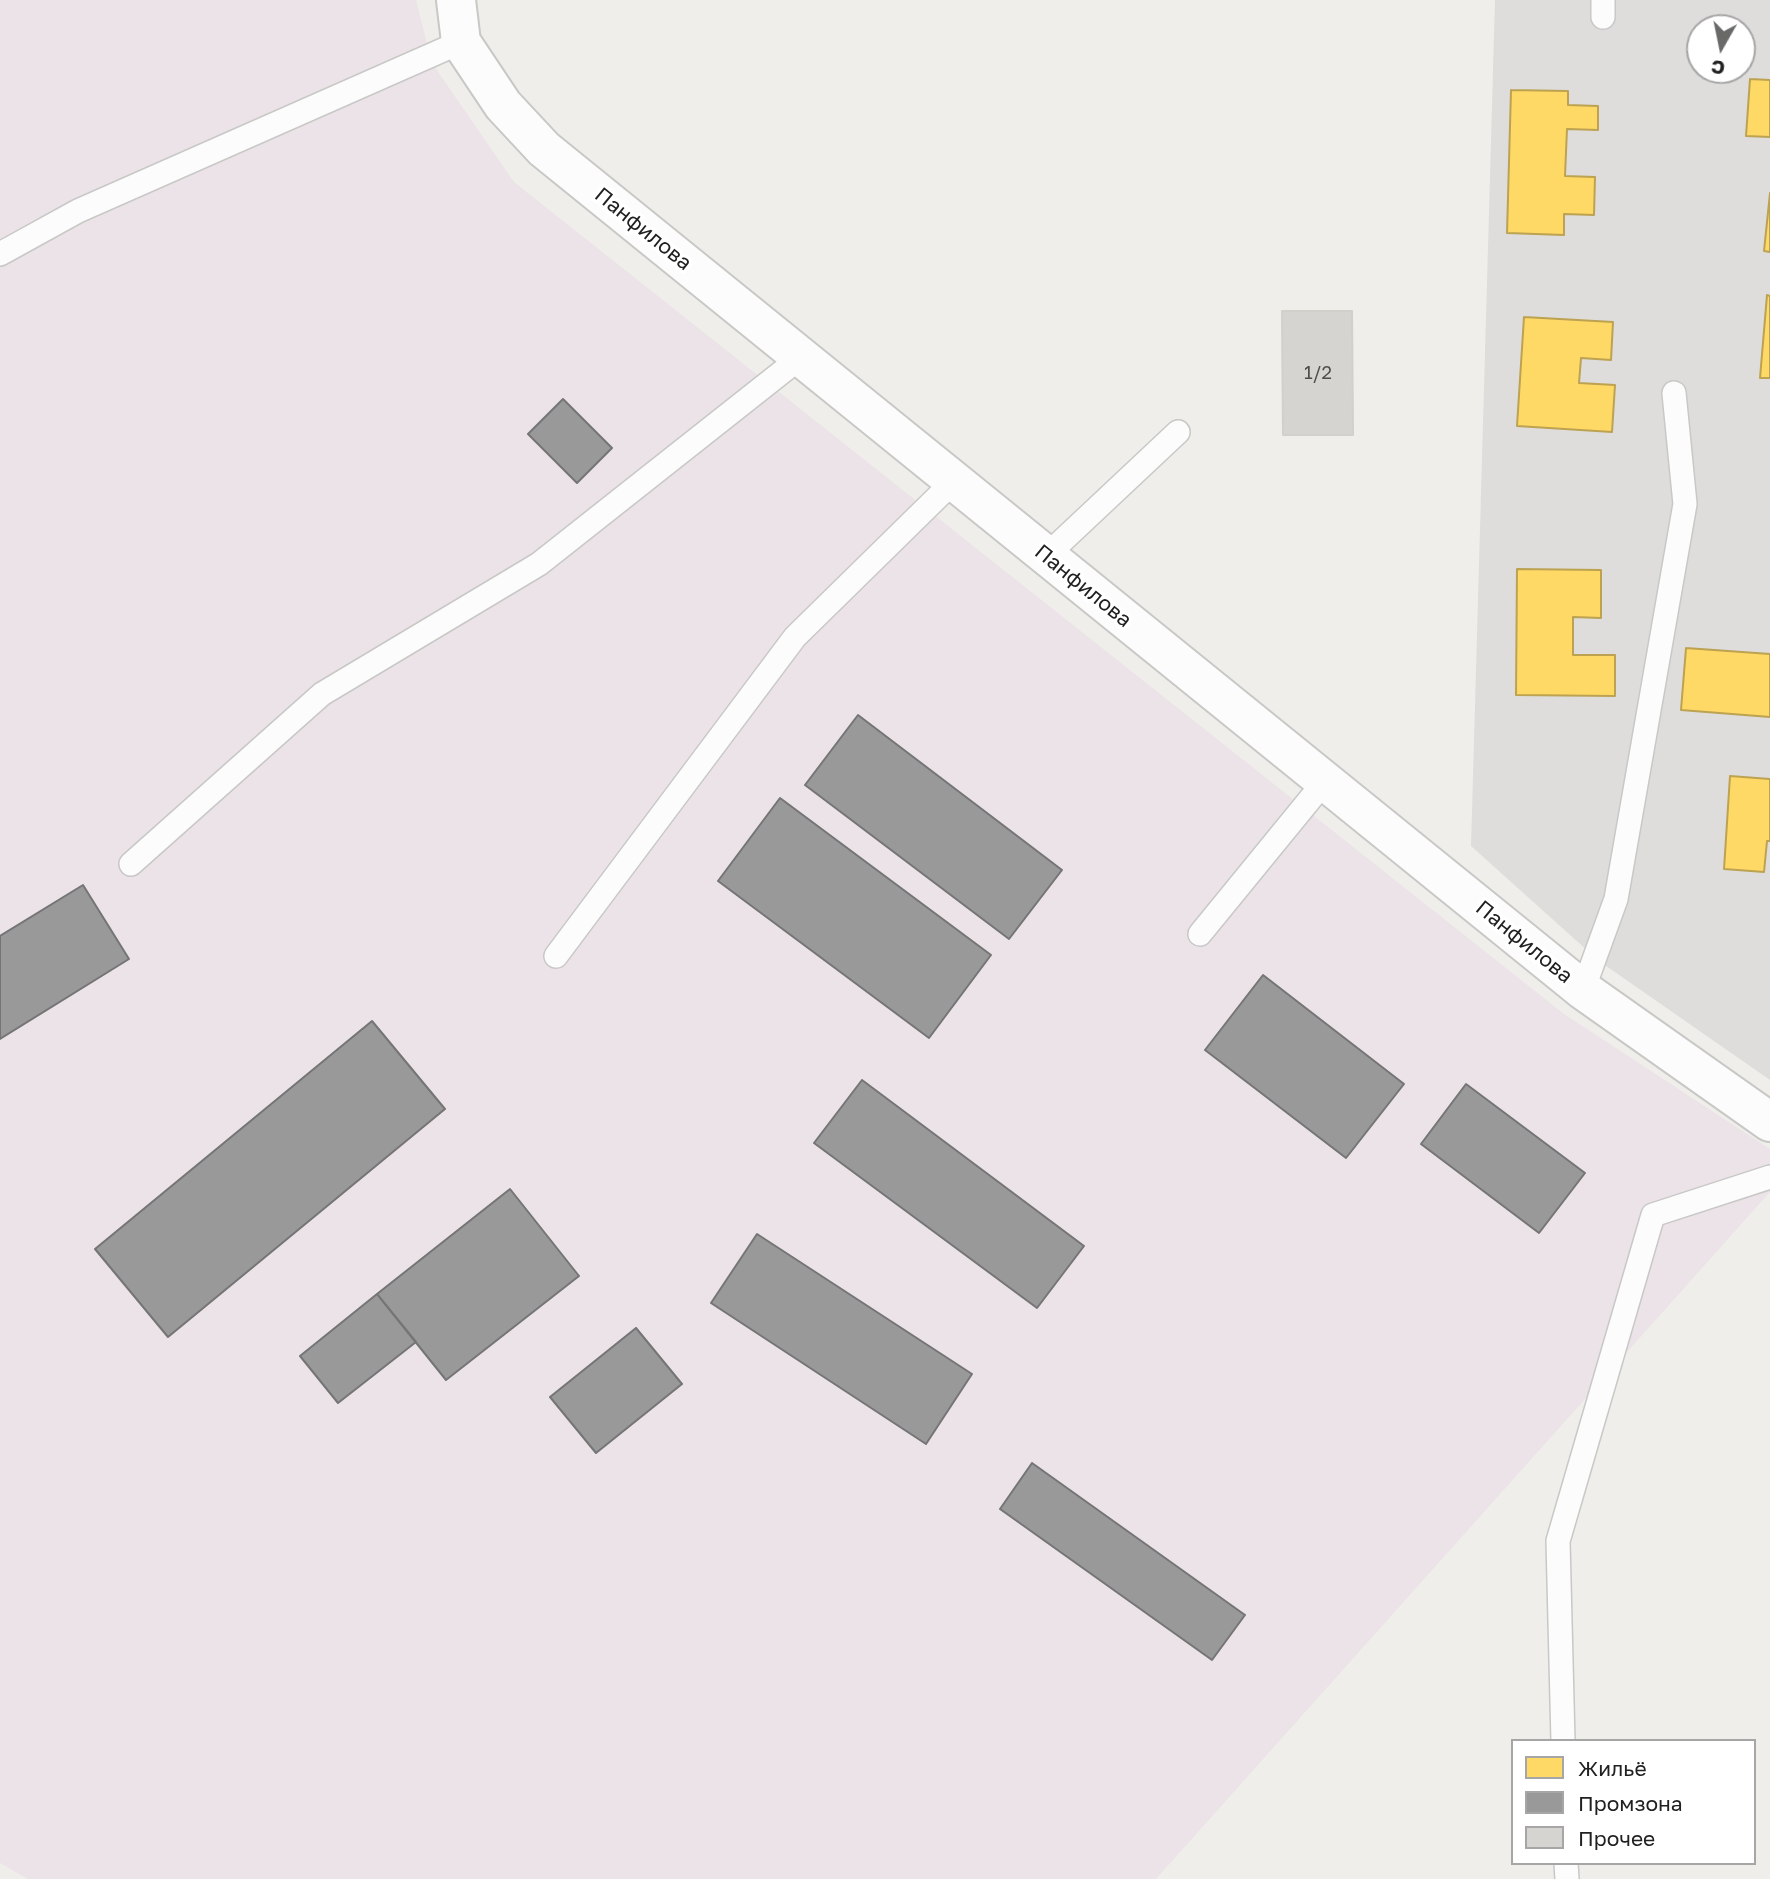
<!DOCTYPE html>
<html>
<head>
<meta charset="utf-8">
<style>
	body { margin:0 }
	#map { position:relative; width:1770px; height:1879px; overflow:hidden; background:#efeeea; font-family:"Golos Text",sans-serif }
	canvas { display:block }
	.legend { position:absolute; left:1511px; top:1739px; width:245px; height:126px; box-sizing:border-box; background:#fff; border:2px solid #a6a6a6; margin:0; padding:9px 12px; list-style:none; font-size:21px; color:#212121 }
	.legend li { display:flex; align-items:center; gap:14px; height:35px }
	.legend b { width:35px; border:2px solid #a6a6a6 }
	.north { position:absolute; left:1686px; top:14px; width:70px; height:70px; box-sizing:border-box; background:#fff; border:2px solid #a6a6a6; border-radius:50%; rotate:189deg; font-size:19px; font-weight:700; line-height:28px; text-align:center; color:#212121 }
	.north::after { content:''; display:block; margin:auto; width:24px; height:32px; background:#696967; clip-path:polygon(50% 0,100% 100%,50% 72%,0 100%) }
</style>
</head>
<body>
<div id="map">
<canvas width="1770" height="1879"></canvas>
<ul class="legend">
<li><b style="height:19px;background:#ffd966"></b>Жильё</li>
<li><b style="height:19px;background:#999"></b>Промзона</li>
<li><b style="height:19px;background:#d6d4d1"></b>Прочее</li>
</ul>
<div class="north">С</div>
</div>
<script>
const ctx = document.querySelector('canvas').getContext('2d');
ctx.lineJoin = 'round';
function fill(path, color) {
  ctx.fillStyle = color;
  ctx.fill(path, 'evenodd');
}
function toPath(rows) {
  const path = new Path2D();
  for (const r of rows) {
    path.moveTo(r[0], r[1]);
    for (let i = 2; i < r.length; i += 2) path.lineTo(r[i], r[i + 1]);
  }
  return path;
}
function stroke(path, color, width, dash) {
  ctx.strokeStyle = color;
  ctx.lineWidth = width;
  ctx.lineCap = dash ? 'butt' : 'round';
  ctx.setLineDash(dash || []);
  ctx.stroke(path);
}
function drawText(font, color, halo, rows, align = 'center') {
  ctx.font = font + ' "Golos Text",sans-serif';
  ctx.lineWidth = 7;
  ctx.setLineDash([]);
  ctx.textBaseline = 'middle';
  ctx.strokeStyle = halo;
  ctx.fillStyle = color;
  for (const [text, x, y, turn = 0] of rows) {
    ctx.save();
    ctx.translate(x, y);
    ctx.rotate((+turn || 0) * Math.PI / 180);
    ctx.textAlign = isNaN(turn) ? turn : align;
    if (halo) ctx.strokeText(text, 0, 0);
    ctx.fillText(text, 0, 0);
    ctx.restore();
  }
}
const residential = toPath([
	[1495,0,1770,0,1770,1080,1599,961,1471,846],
	[1700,28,1742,28,1742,70,1700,70]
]);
const industrial = toPath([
	[0,0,416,0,432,63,514,182,1564,1014,1770,1149,1770,1192,1156,1879,28,1879,0,1863]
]);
const homes = toPath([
	[1750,79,1770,80,1770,137,1746,136,1750,79],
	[1511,90,1568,91,1568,105,1598,106,1598,130,1567,129,1565,176,1595,177,1594,215,1564,214,1564,235,1507,233,1511,90],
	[1770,193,1770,252,1764,251,1770,193],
	[1767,295,1770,296,1770,378,1760,378,1767,295],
	[1524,317,1613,322,1611,360,1581,358,1579,383,1615,385,1612,432,1517,426,1524,317],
	[1517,569,1601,570,1601,618,1573,617,1573,655,1615,655,1615,696,1516,695,1517,569],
	[1686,648,1770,654,1770,717,1681,710,1686,648],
	[1730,776,1770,779,1770,841,1767,841,1764,872,1724,869,1730,776]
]);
const industry = toPath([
	[563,399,612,448,577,483,528,434,563,399],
	[858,715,1062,870,1009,939,805,785,858,715],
	[780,798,991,955,929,1038,718,881,780,798],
	[83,885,129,959,0,1039,0,936,83,885],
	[1263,975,1404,1084,1346,1158,1205,1050,1263,975],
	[372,1021,445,1109,168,1337,95,1249,372,1021],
	[862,1080,1084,1246,1037,1308,814,1143,862,1080],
	[1466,1084,1585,1173,1539,1233,1421,1144,1466,1084],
	[510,1189,579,1276,446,1380,377,1294,510,1189],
	[757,1234,972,1374,926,1444,711,1303,757,1234],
	[377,1294,416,1342,338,1403,300,1356,377,1294],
	[636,1328,682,1384,596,1453,550,1397,636,1328],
	[1032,1463,1245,1615,1212,1660,1000,1509,1032,1463]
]);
const building = toPath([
	[1282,311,1352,311,1353,435,1283,435,1282,311]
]);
const service = toPath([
	[1603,17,1603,0],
	[0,254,78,211,461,42],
	[1046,556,1178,432],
	[131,864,322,694,539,564,801,357],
	[1200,934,1325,781],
	[556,956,795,637,954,481],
	[1583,990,1616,899,1685,504,1674,393],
	[1563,1741,1558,1541,1653,1215,1770,1177],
	[1566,1863,1567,1879]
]);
const tertiary = toPath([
	[456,0,461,42,503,105,544,149,1583,990,1770,1122]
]);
const numberNames = [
	["1/2",1318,373]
];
const streetNames = [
	["Панфилова",643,229,39],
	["Панфилова",1083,586,39],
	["Панфилова",1524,942,39]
];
fill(residential, '#dedddb');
fill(industrial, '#ece3e8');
fill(homes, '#ffd966');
stroke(homes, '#bca251', 2);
fill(industry, '#999');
stroke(industry, '#757575', 2);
fill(building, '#d6d4d1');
stroke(building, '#d2d0cb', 2);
stroke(service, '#c8c8c6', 26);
stroke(tertiary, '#c8c8c6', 42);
stroke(service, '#fdfcfc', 23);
stroke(tertiary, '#fdfcfc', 38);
drawText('18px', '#4e4e4d', null, numberNames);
drawText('21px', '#212121', '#fff', streetNames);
</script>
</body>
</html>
